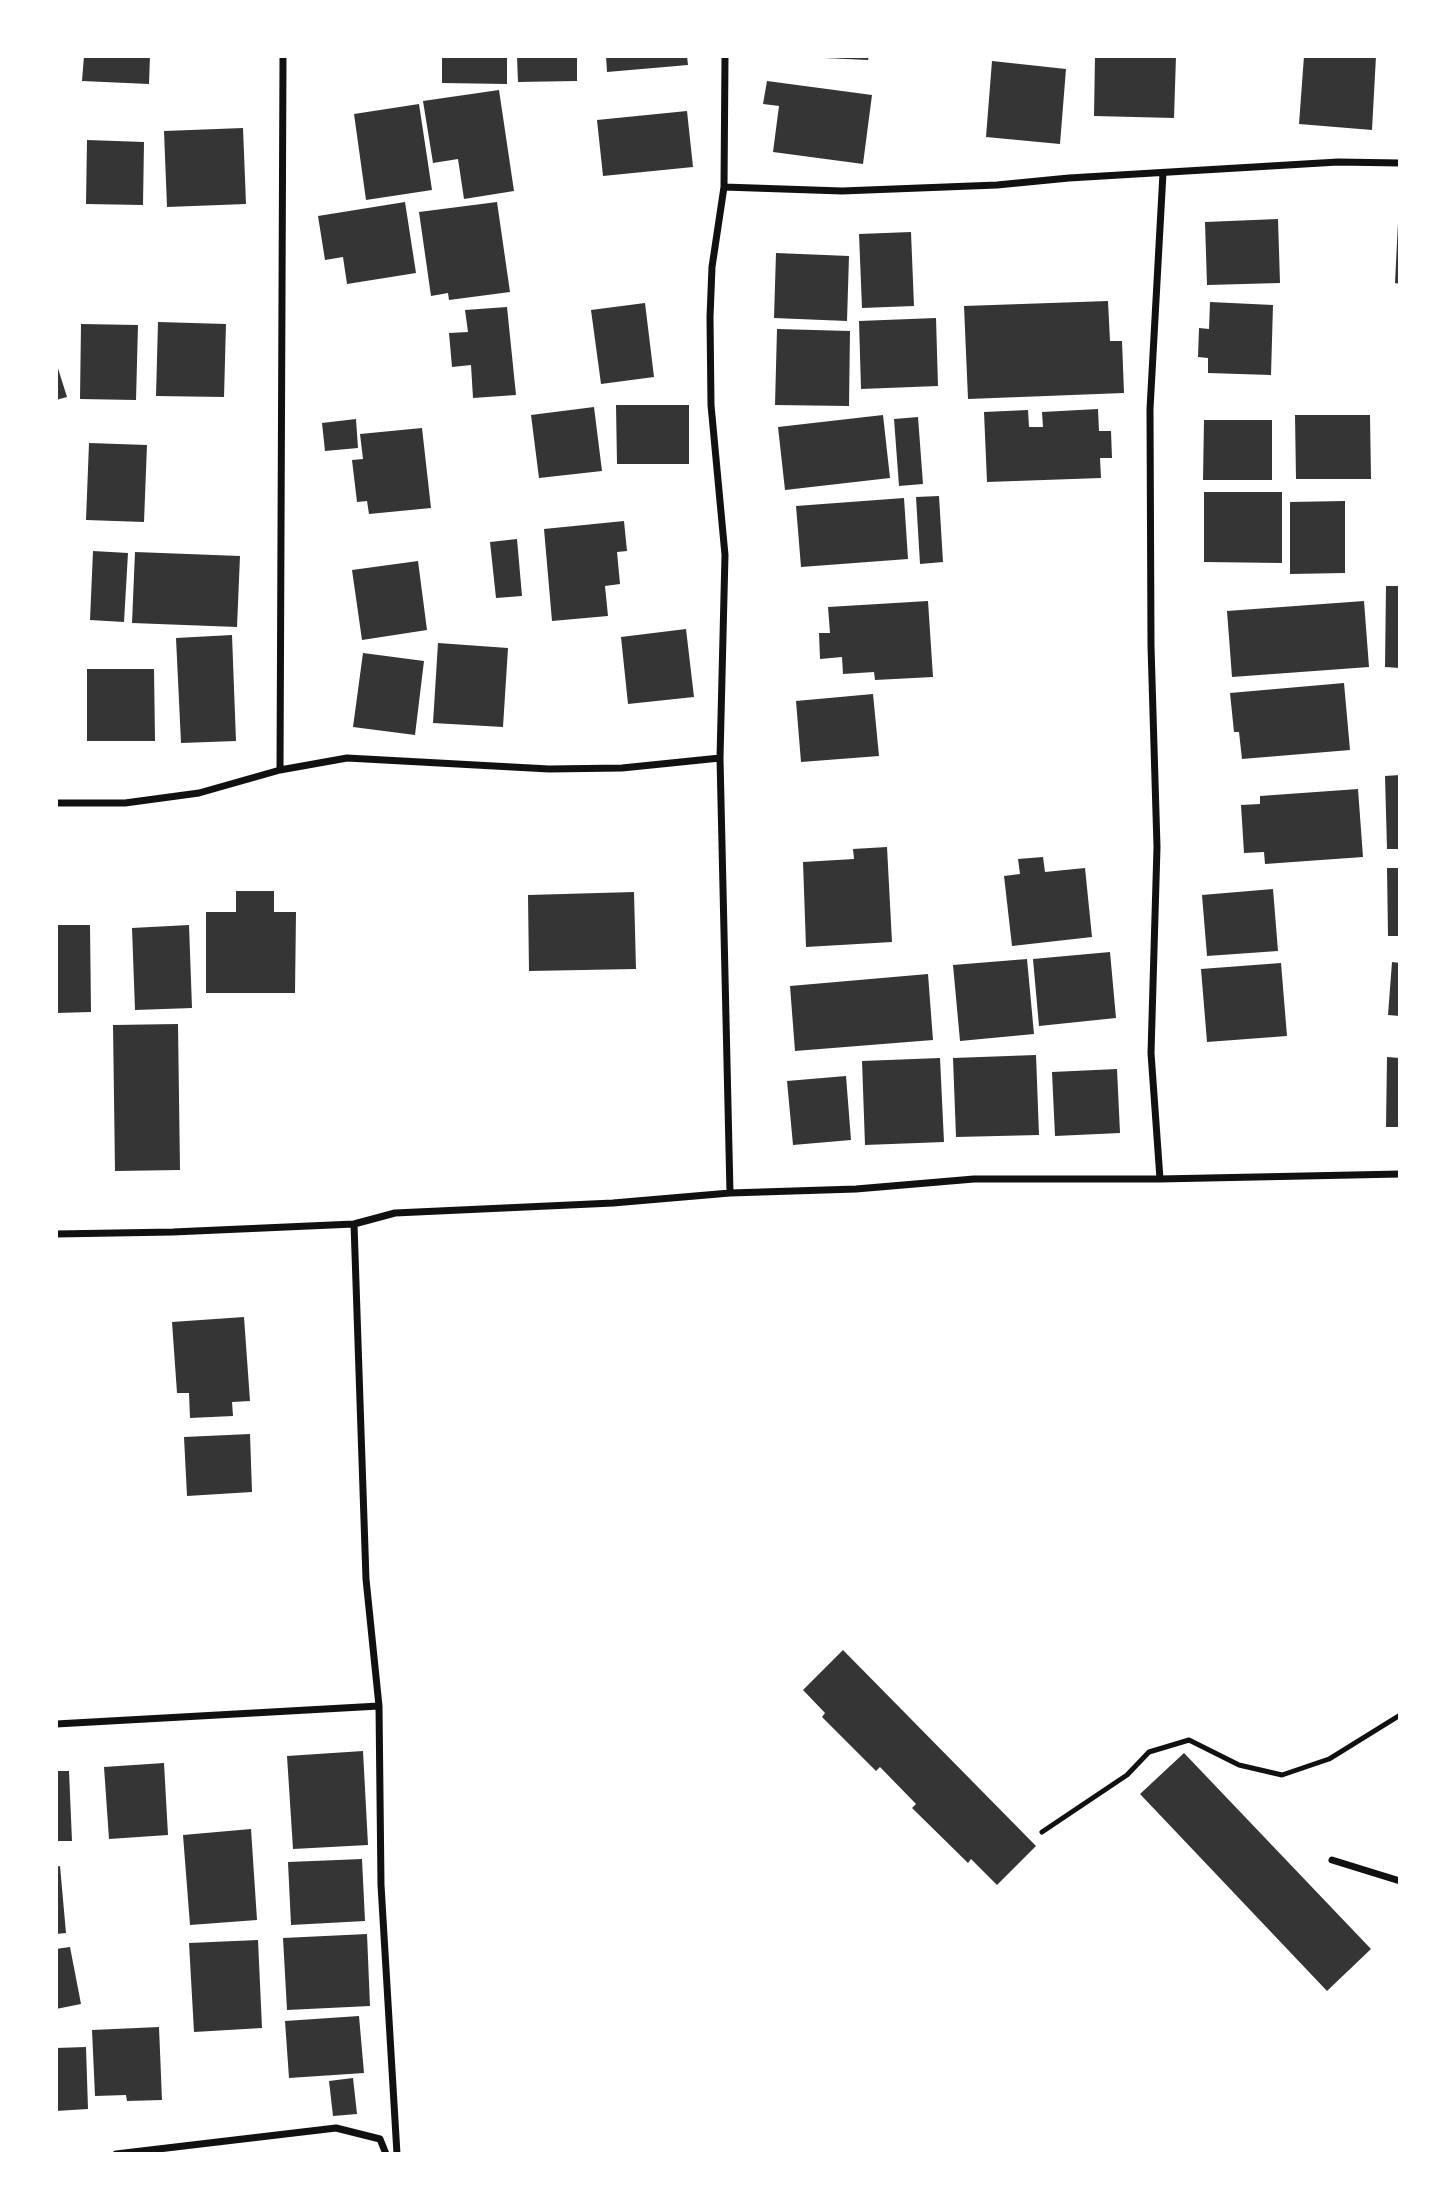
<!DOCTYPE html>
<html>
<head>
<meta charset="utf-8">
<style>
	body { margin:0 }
	#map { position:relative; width:1456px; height:2210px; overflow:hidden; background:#fff; font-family:"Alegreya Sans",sans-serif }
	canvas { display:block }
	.frame { position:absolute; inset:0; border:58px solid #fff; pointer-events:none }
</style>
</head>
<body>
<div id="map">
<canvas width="1456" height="2210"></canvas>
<div class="frame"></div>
</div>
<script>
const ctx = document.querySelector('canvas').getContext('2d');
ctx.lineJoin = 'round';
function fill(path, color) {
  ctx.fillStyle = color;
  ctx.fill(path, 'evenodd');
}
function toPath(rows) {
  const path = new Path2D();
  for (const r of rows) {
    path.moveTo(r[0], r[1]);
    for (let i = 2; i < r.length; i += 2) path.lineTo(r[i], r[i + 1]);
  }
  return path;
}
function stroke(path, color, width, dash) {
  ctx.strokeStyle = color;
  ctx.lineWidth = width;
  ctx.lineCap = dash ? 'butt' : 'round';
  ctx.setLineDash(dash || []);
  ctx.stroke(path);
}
const building = toPath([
	[84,56,150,56,149,84,82,81],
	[442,56,507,56,507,84,442,83],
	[517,56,577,56,577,81,518,82],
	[606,56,687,56,688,65,607,72],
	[824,56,869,56,868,60,824,58],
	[1095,56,1176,56,1174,118,1094,116],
	[1304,56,1376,56,1372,130,1299,124],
	[992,61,1066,69,1060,144,986,137],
	[767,81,872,95,863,164,773,152,779,106,763,104],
	[499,90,514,191,464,199,458,159,433,163,423,101],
	[419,104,432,190,366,200,354,114],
	[687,111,693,167,603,176,597,120],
	[243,128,246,204,167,207,164,131],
	[87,140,144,142,143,205,86,204],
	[405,202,416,273,347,284,343,257,325,260,318,216],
	[497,202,510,292,449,300,448,293,431,296,419,212],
	[1278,219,1280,283,1207,285,1205,222],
	[1398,222,1400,222,1400,284,1395,283],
	[911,232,914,306,862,308,859,234],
	[776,253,849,256,847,321,774,318],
	[1108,301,1110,341,1122,341,1124,393,968,399,964,306],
	[1210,302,1273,305,1271,375,1208,373,1208,358,1198,357,1199,328,1209,329],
	[645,303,654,377,601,384,591,310],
	[507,307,516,395,473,398,471,365,452,367,449,333,468,332,465,310],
	[936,318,938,386,861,389,859,321],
	[158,322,226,324,224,397,156,396],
	[81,324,138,325,136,400,80,399],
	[777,329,850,331,849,406,775,405],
	[56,362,67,397,56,400],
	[616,405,689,405,689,464,617,464],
	[594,407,602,471,539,478,531,415],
	[1098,409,1099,431,1111,431,1112,458,1100,458,1101,478,987,482,984,412,1028,410,1029,427,1043,427,1042,412],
	[883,415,890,478,785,490,778,427],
	[1295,415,1370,415,1371,479,1296,479],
	[918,417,923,484,899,486,894,419],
	[356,419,358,448,325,451,322,423],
	[1204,420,1272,420,1272,480,1203,480],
	[422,428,431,508,369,514,367,501,357,502,352,460,363,459,360,434],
	[89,443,147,445,144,522,86,520],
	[1204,492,1282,492,1282,563,1204,562],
	[939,496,943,562,920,564,916,497],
	[904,498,908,559,801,567,796,506],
	[1345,501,1345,573,1290,574,1290,502],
	[624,521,627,551,617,552,620,584,605,586,608,616,552,621,544,529],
	[517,539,522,596,496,598,490,542],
	[93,551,128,553,124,622,90,620],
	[135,552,240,556,237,627,132,623],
	[418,561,427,630,362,640,352,570],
	[1386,586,1400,586,1400,668,1385,667],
	[928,601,933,677,875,680,874,672,843,674,842,657,820,659,819,633,830,633,828,607],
	[1364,601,1369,667,1232,677,1227,611],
	[686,629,694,697,628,704,621,637],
	[232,635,236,741,181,743,176,638],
	[438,643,508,648,503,727,433,723],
	[363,653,424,661,415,735,353,727],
	[87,669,154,669,155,741,87,741],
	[1344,683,1350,750,1242,759,1239,732,1234,732,1230,693],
	[873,694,879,756,801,762,796,701],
	[1400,775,1400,849,1387,849,1385,776],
	[1358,789,1363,857,1265,864,1264,852,1244,853,1241,805,1260,804,1260,796],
	[887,847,892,942,806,947,803,862,854,859,853,849],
	[1043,857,1045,872,1085,868,1092,937,1012,946,1004,876,1020,874,1018,859],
	[1387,868,1400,868,1400,936,1388,936],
	[1273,889,1278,951,1207,956,1202,895],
	[236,891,274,891,274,912,296,912,295,993,206,993,206,912,236,912],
	[634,892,636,969,529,971,528,895],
	[56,925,90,925,91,1012,56,1013],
	[189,925,192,1008,135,1010,132,928],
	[1110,952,1116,1018,1039,1026,1033,959],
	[1027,959,1034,1034,960,1041,953,965],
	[1392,962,1400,963,1400,1016,1388,1015],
	[1281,963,1287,1036,1207,1042,1201,969],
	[928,974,933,1040,795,1051,790,986],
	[178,1024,180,1170,115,1171,113,1025],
	[1036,1055,1039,1135,956,1137,953,1058],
	[1387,1057,1400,1058,1400,1127,1386,1127],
	[940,1058,944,1142,865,1145,862,1061],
	[1117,1069,1120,1133,1055,1136,1052,1072],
	[846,1076,851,1140,793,1145,787,1081],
	[244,1317,250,1401,232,1402,233,1416,190,1418,189,1393,177,1393,172,1322],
	[250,1434,252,1492,187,1496,184,1437],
	[843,1650,1036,1846,997,1885,971,1859,968,1863,912,1808,916,1804,880,1767,876,1771,822,1717,825,1713,803,1690],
	[363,1751,368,1845,293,1849,287,1756],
	[1184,1753,1371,1949,1327,1991,1140,1794],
	[164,1763,168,1835,109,1839,104,1767],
	[56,1771,69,1771,72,1841,56,1841],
	[251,1829,257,1920,190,1925,183,1835],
	[362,1859,365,1921,291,1925,288,1862],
	[60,1866,66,1933,56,1934,56,1867],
	[367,1934,370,2006,287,2010,283,1938],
	[258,1940,262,2028,194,2032,189,1943],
	[70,1947,81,2004,56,2009,56,1949],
	[359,2016,364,2073,289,2078,285,2021],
	[159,2027,162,2100,127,2101,126,2095,95,2096,92,2030],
	[86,2047,88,2109,56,2111,56,2048],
	[353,2078,357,2114,333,2116,329,2081]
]);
const service = toPath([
	[1042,1832,1127,1775,1149,1752,1189,1740,1239,1765,1282,1775,1329,1759,1400,1715]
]);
const minor = toPath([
	[725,56,724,187,712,267,710,317,711,405,725,555,720,758,730,1193],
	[724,187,842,191,997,185,1069,178,1338,162,1400,163],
	[280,770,283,56],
	[56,803,125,803,199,793,280,770,347,758,549,769,622,768,720,758],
	[1160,1179,1151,1053,1157,847,1151,646,1150,409,1163,173],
	[354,1224,366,1579,379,1706,381,1885,397,2154],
	[56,1234,173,1232,354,1224,395,1213,613,1203,730,1193,856,1189,974,1179,1160,1179,1400,1174],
	[56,1724,379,1706],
	[1332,1860,1400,1881],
	[116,2154,336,2128,380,2139,386,2154]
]);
fill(building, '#353535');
stroke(service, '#111', 5);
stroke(minor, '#111', 7);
</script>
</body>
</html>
